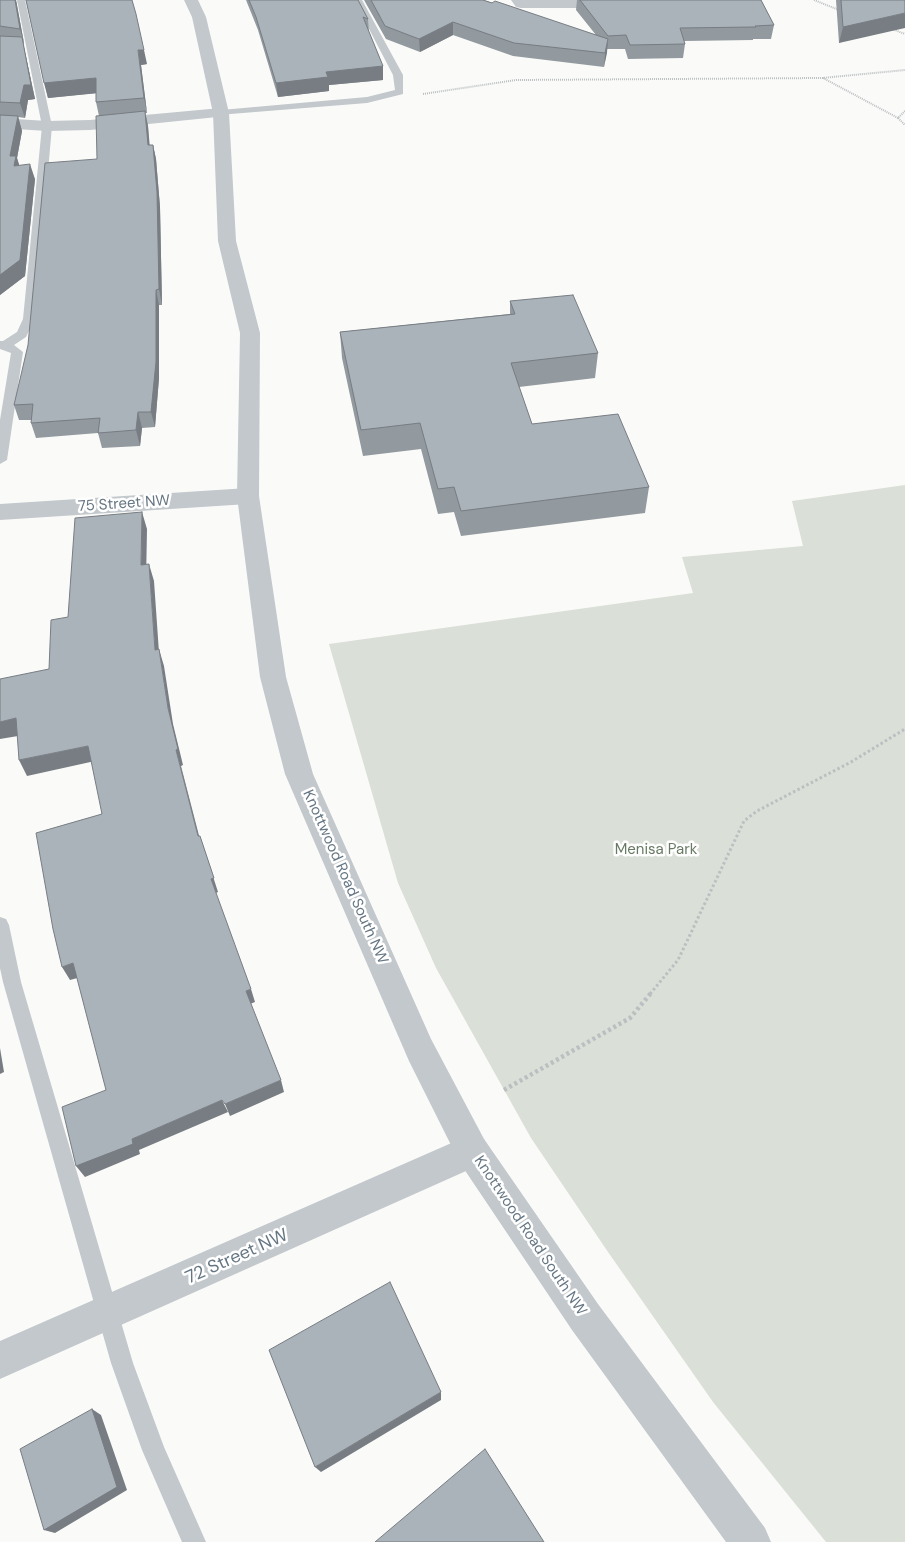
<!DOCTYPE html>
<html>
<head>
<meta charset="utf-8">
<style>
	body { margin:0 }
	canvas { display:block; background:#fafaf8 }
</style>
</head>
<body>
<canvas width="905" height="1542"></canvas>
<script>
const ctx = document.querySelector('canvas').getContext('2d');
ctx.lineJoin = 'round';
function fill(path, color) {
  ctx.fillStyle = color;
  ctx.fill(path, 'evenodd');
}
function toPath(rows) {
  const path = new Path2D();
  for (const r of rows) {
    path.moveTo(r[0], r[1]);
    for (let i = 2; i < r.length; i += 2) path.lineTo(r[i], r[i + 1]);
  }
  return path;
}
function stroke(path, color, width, dash) {
  ctx.strokeStyle = color;
  ctx.lineWidth = width;
  ctx.lineCap = dash ? 'butt' : 'round';
  ctx.setLineDash(dash || []);
  ctx.stroke(path);
}
function drawText(font, color, halo, rows, align = 'center') {
  ctx.font = font + ' "DM Sans",sans-serif';
  ctx.lineWidth = 5;
  ctx.setLineDash([]);
  ctx.textBaseline = 'middle';
  ctx.strokeStyle = halo;
  ctx.fillStyle = color;
  for (const [text, x, y, turn = 0] of rows) {
    ctx.save();
    ctx.translate(x, y);
    ctx.rotate((+turn || 0) * Math.PI / 180);
    ctx.textAlign = isNaN(turn) ? turn : align;
    if (halo) ctx.strokeText(text, 0, 0);
    ctx.fillText(text, 0, 0);
    ctx.restore();
  }
}
const green = toPath([
	[905,485,905,1542,826,1542,713,1402,608,1252,531,1138,436,968,398,883,329,644,693,593,682,557,803,546,792,501]
]);
const pathFar2 = toPath([
	[814,0,839,10],
	[892,29,905,34],
	[823,78,898,118],
	[423,94,516,80,822,78,905,70],
	[905,111,898,118,905,125]
]);
const pathFar1 = toPath([
	[650,994,678,960,744,821,757,811,851,762,905,729]
]);
const path = toPath([
	[504,1090,630,1018,651,993]
]);
const service = toPath([
	[17,0,25,0,52,126,35,319,26,337,14,345,23,352,7,460,0,464,0,420,11,353,0,349,0,341,3,341,17,332,23,319,42,126,17,0],
	[354,0,362,0,403,75,403,94,367,103,218,115,216,113,221,110,367,97,395,90,393,75,354,0],
	[0,917,6,919,9,925,21,982,133,1363,164,1447,206,1542,182,1542,142,1450,111,1363,3,982,0,968,0,917]
]);
const minor = toPath([
	[511,0,616,0,622,4,620,7,615,8,521,8,516,7,511,0],
	[221,108,227,110,229,113,227,116,90,130,47,131,0,128,0,118,47,121,90,120,221,108],
	[248,488,256,491,259,496,256,501,248,504,0,520,0,504,248,488],
	[472,1134,484,1139,489,1151,484,1163,0,1379,0,1341,472,1134]
]);
const tertiary = toPath([
	[184,0,198,0,206,17,229,113,236,241,260,333,259,496,286,677,313,774,431,1039,484,1139,598,1304,765,1528,771,1542,726,1542,572,1330,460,1163,409,1061,285,774,260,677,237,496,240,333,218,241,213,113,192,17,184,0]
]);
const wall = toPath([
	[0,0,16,0,24,43,23,43,35,99,28,100,25,118,18,117,22,131,17,158,19,165,35,179,25,276,0,295],
	[26,0,147,64,141,65,147,113,145,113,148,126,149,145,153,145,156,159,160,207,162,305,159,305,159,378,155,427,142,428,140,446,102,448,98,433,36,438,31,423,32,420,19,420,14,405,97,159,99,116,96,102,96,93,48,98],
	[246,0,358,0,368,19,369,32,383,66,383,80,329,85,329,91,278,97,258,30],
	[364,0,483,0,596,35,576,10,577,0,761,0,774,25,771,39,753,39,753,40,684,41,685,44,683,58,628,59,625,49,607,49,604,67,513,56,453,35,420,52,386,39],
	[836,0,905,0,839,43],
	[510,301,598,353,595,378,519,387,532,424,649,487,645,513,461,536,454,512,438,514,421,449,363,456,342,358,340,332,510,314]
]);
const shadedWall = toPath([
	[15,0,16,0,24,43,20,29],
	[905,13,905,28,839,43,843,27],
	[453,22,453,35,420,52,419,39],
	[22,37,25,52,35,99,28,100,25,118,20,103],
	[608,39,607,53,604,67,605,53],
	[138,50,144,50,147,64,141,65,147,113,144,98],
	[383,66,383,80,329,85,329,91,278,97,276,83,326,72],
	[96,78,99,93,48,98,44,83],
	[145,111,148,126,151,160,148,145],
	[18,116,22,131,17,158,21,171,19,181,10,156],
	[153,145,156,159,160,207,162,305,159,289],
	[30,164,35,179,25,276,0,295,0,275],
	[156,290,159,305,159,378,155,427,151,412],
	[138,412,142,428,140,446,136,430],
	[142,512,147,529,146,582,141,565],
	[149,564,154,581,160,667,155,650],
	[159,649,164,666,173,724,183,765,181,766,203,851,198,836,176,750,168,708],
	[16,718,24,735,0,739,0,722],
	[88,746,95,761,27,776,19,760],
	[200,836,218,892,216,893,211,879],
	[73,963,81,977,70,980,62,967],
	[251,989,255,1002,250,1004,246,991],
	[0,1048,4,1072,0,1074],
	[281,1080,284,1092,230,1116,225,1104],
	[222,1100,228,1112,139,1150,140,1154,85,1177,76,1166,132,1139],
	[441,1392,441,1400,321,1472,315,1467],
	[92,1409,101,1415,127,1490,55,1533,44,1530]
]);
const building = toPath([
	[0,0,15,0,20,29,0,26,0,0],
	[26,0,132,0,136,14,144,50,138,50,144,98,96,102,96,78,44,83,26,0],
	[249,0,358,0,368,19,363,17,383,66,326,72,328,77,276,83,256,17,249,0],
	[371,0,483,0,492,3,495,1,608,39,605,53,514,43,453,22,419,39,385,26,371,0],
	[580,0,761,0,774,25,755,26,756,27,680,28,685,44,630,45,626,35,608,36,580,0],
	[841,0,905,0,905,13,843,27,841,0],
	[0,36,22,37,31,85,24,85,20,103,0,102,0,36],
	[145,111,148,145,153,145,157,192,159,289,156,290,156,362,151,412,138,412,136,430,98,433,100,418,31,423,33,404,14,405,28,345,45,163,97,159,96,116,145,111],
	[0,115,18,116,10,156,16,156,14,166,30,164,20,260,0,275,0,115],
	[573,295,598,353,511,363,532,424,618,414,649,487,461,511,454,487,438,489,420,423,361,430,340,332,515,314,510,301,573,295],
	[142,512,141,565,149,564,155,650,159,649,168,708,178,749,176,750,198,836,200,836,214,878,211,879,251,989,246,991,281,1080,225,1104,222,1100,132,1139,133,1144,76,1166,62,1107,106,1090,73,963,62,967,53,929,36,833,102,814,88,746,19,760,16,718,0,722,0,679,49,669,51,620,68,617,75,518,142,512],
	[390,1282,441,1392,315,1467,269,1350,390,1282],
	[92,1409,117,1487,44,1530,20,1449,92,1409],
	[485,1449,544,1542,375,1542,485,1449]
]);
const streetNames = [
	["75 Street NW",124,504,-4],
	["Knottwood Road South NW",345,877,66],
	["Knottwood Road South NW",530,1236,56]
];
const parkNames = [
	["Menisa Park",656,850]
];
const nearStreetnames = [
	["72 Street NW",237,1257,-24]
];
fill(green, '#dadfd7');
stroke(pathFar2, '#bbbfc2', 2, [1, 1]);
stroke(pathFar1, '#bbbfc2', 3, [2.5, 2.5]);
stroke(path, '#bbbfc2', 4.5, [3, 3]);
fill(service, '#c3c8cc');
fill(minor, '#c3c8cc');
fill(tertiary, '#c3c8cc');
fill(wall, '#929a9f');
fill(shadedWall, '#777d82');
fill(building, '#aab3b9');
stroke(building, '#777d82', 1);
drawText('15px', '#657683', '#fff', streetNames);
drawText('15px', '#687a64', '#fff', parkNames);
drawText('18px', '#657683', '#fff', nearStreetnames);
</script>
</body>
</html>
